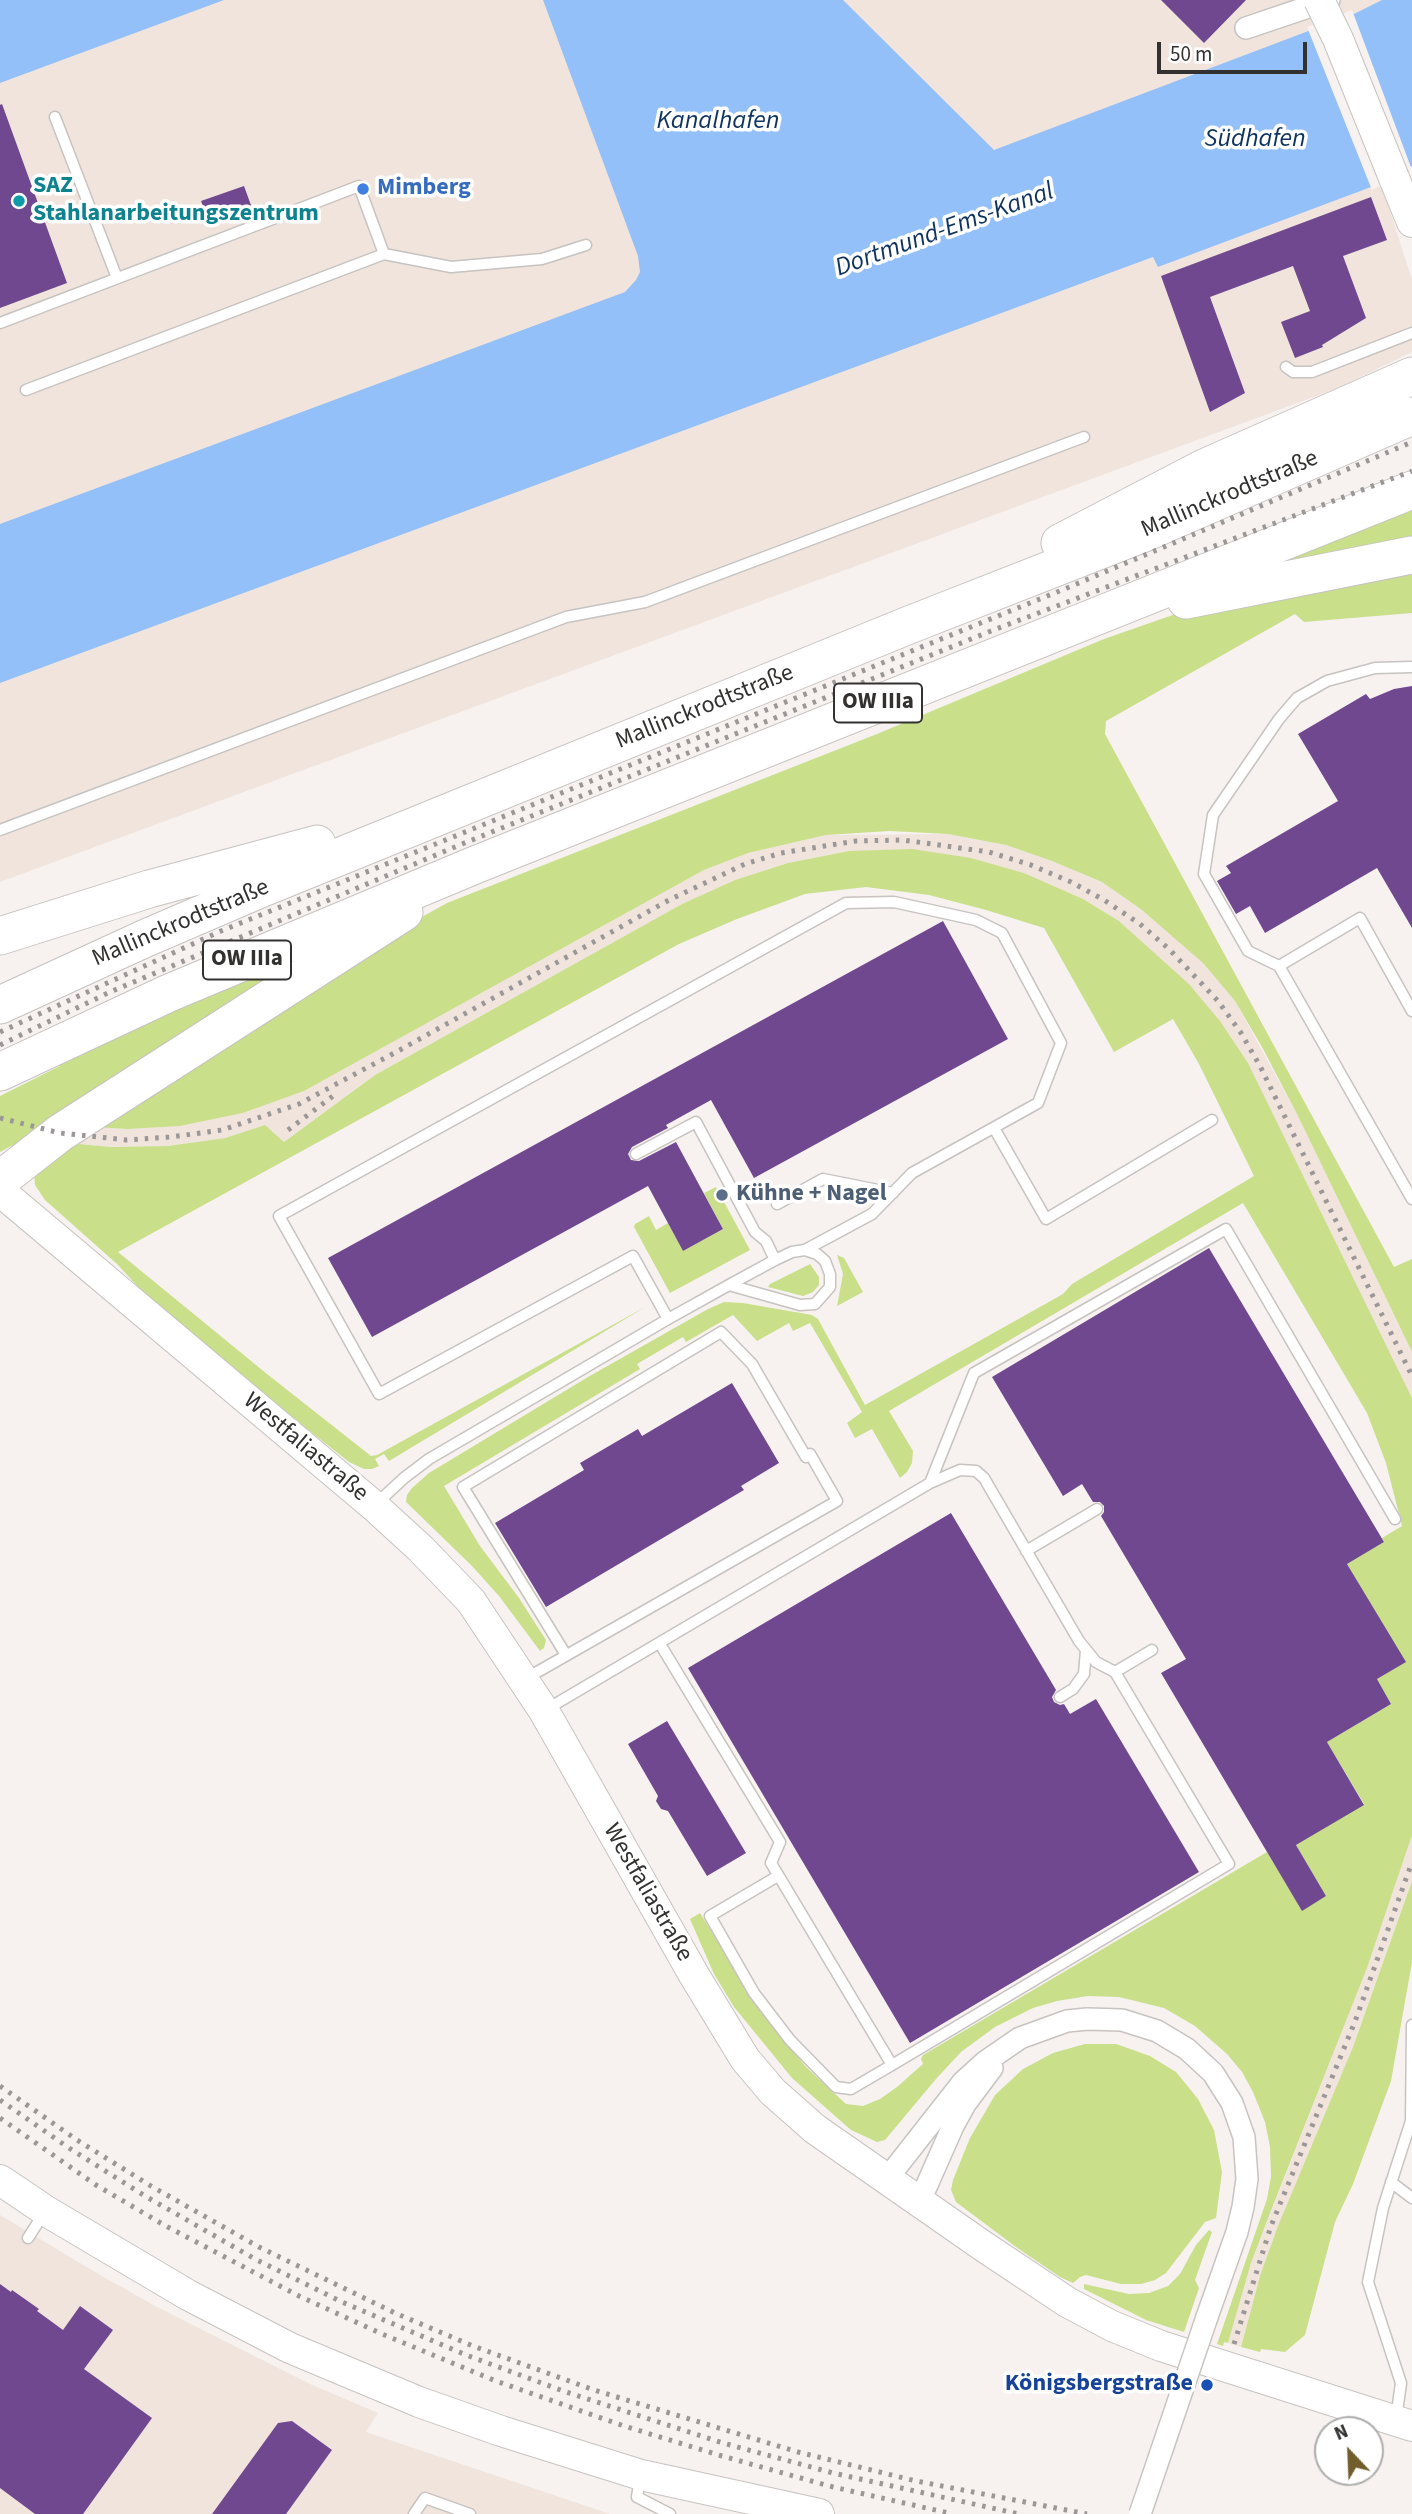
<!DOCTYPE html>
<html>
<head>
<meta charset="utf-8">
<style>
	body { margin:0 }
	#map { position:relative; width:1412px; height:2514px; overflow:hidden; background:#f7f2f0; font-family:"Source Sans 3",sans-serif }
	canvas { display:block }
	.north { position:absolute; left:1314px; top:2416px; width:70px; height:70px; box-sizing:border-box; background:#fff; border:2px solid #adadac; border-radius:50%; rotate:337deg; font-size:19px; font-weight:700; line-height:28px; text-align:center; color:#323130 }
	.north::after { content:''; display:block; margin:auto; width:24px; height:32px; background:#725d2c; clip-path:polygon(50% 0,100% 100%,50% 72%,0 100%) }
	.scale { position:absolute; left:1157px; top:42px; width:150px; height:32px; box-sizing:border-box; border:4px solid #323130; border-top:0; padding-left:9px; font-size:21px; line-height:24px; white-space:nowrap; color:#323130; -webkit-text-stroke:5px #fff; paint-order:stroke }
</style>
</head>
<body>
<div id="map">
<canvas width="1412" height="2514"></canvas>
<div class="north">N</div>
<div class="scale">50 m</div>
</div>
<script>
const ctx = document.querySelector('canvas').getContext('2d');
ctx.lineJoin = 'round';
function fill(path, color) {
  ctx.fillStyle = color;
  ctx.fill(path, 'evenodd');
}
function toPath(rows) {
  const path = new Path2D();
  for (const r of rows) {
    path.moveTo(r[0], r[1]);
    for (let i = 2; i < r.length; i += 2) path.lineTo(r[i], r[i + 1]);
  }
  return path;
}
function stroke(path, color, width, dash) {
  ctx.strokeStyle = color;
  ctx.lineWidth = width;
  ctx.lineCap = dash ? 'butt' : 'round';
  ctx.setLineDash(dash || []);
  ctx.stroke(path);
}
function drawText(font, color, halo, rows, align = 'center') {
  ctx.font = font + ' "Source Sans 3",sans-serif';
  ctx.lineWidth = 7;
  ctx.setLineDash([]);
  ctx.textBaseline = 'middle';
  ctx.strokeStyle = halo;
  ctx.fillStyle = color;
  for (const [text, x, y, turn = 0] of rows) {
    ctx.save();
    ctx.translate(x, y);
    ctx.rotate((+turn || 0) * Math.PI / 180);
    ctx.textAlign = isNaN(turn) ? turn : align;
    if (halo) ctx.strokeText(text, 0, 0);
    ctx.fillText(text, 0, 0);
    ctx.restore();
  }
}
const built = toPath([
	[0,0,1412,0,1384,192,1412,280,1412,352,1338,388,0,882],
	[948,834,1006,845,1052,861,1102,882,1142,910,1180,942,1203,963,1235,1001,1297,1114,1412,1352,1412,1398,1248,1063,1220,1021,1189,984,1119,921,1083,899,1024,873,971,858,849,851,788,863,735,880,682,904,375,1075,284,1142,265,1125,225,1138,168,1146,111,1147,69,1143,93,1127,128,1129,180,1126,243,1113,304,1091,704,870,748,853,826,835],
	[1412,1835,1412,1881,1353,2047,1260,2276,1241,2347,1228,2343,1251,2263,1367,1968],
	[0,2215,95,2272,157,2307,310,2384,378,2413,366,2432,610,2514,0,2514]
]);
const green = toPath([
	[1412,506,1412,543,1278,571,1265,563],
	[1412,567,1412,613,1304,622,1295,614,1106,721,1105,734,1394,1267,1412,1259,1412,1352,1297,1114,1262,1047,1235,1001,1203,963,1142,910,1102,882,1052,861,1006,845,948,834,890,831,826,835,748,853,704,870,304,1091,243,1113,180,1126,128,1129,93,1127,384,938,447,903,877,734,1104,639,1190,609],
	[912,849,971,858,1024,873,1083,899,1119,921,1189,984,1220,1021,1248,1063,1412,1398,1412,1835,1367,1968,1274,2203,1251,2263,1228,2343,1224,2342,1223,2346,1217,2344,1267,2199,1271,2177,1270,2147,1265,2122,1253,2092,1242,2072,1227,2054,1195,2026,1164,2008,1119,1997,1088,1996,1057,2001,1033,2008,995,2027,961,2052,936,2079,885,2140,877,2142,851,2130,792,2078,734,2007,714,1974,690,1919,700,1913,764,2015,806,2067,846,2104,863,2106,880,2099,897,2087,923,2064,921,2059,923,2055,1267,1852,1302,1910,1326,1896,1296,1845,1364,1804,1327,1742,1391,1704,1377,1679,1405,1662,1347,1564,1384,1542,1382,1538,1402,1526,1386,1463,1367,1413,1243,1203,889,1411,913,1451,912,1463,907,1472,900,1478,872,1429,855,1438,847,1423,862,1412,810,1323,793,1331,789,1323,757,1341,733,1315,686,1342,683,1337,637,1364,640,1369,444,1486,480,1546,519,1598,546,1640,544,1648,540,1651,499,1596,472,1566,406,1502,407,1495,412,1488,429,1473,588,1377,708,1309,724,1302,743,1303,812,1315,818,1319,865,1405,1063,1294,1072,1284,1254,1176,1199,1064,1173,1019,1114,1052,1044,928,986,910,929,895,866,887,805,894,737,919,679,944,118,1252,267,1374,371,1456,377,1455,647,1306,389,1461,384,1454,375,1459,379,1466,372,1469,364,1469,349,1462,166,1317,117,1264,45,1200,35,1185,34,1172,68,1143,111,1147,168,1146,225,1138,265,1125,284,1142,375,1075,682,904,735,880,788,863,849,851],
	[352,932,18,1151,13,1145,0,1152,0,1096,60,1066,59,1061],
	[716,1187,750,1250,670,1293,634,1227,635,1224,649,1216,656,1230,668,1223,683,1251,723,1229,704,1193],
	[837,1255,844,1258,863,1292,837,1306,843,1274],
	[810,1264,819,1277,819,1285,813,1292,803,1296,768,1287,770,1284],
	[1412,1881,1412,1962,1391,2081,1353,2184,1335,2222,1305,2335,1285,2352,1261,2349,1260,2352,1241,2347,1260,2276,1278,2226,1353,2047],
	[1085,2044,1116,2044,1150,2056,1176,2072,1198,2099,1214,2130,1222,2172,1216,2218,1205,2222,1166,2273,1155,2280,1141,2284,1121,2284,1086,2275,1080,2277,1073,2283,1060,2277,1016,2247,956,2202,951,2190,953,2180,970,2138,995,2095,1023,2069,1053,2053],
	[1209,2230,1212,2232,1195,2280,1199,2288,1184,2332,1146,2320,1084,2289,1084,2284,1129,2294,1149,2293,1168,2286,1180,2274,1196,2245]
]);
const water = toPath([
	[0,0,224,0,0,83],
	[543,0,843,0,994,150,1356,13,1382,0,1412,0,1412,166,1371,187,1158,267,1153,257,0,683,0,524,625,292,636,280,640,272,638,256]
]);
const pier = toPath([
	[1352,10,1412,170,1372,190,1307,27]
]);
const building = toPath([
	[1161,0,1246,0,1204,43],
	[2,104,67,283,0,308,0,105],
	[244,186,252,208,210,224,201,201],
	[1371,197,1387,240,1343,256,1366,318,1322,345,1323,347,1295,358,1281,322,1310,311,1293,266,1210,297,1245,393,1210,412,1161,276],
	[1412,686,1412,928,1377,868,1265,933,1250,906,1236,914,1217,881,1231,873,1226,866,1338,801,1298,734,1366,694,1370,699,1394,689],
	[943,921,1008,1039,754,1178,711,1100,666,1125,668,1128,632,1147,628,1154,631,1160,639,1161,676,1142,723,1229,683,1251,648,1186,372,1337,328,1258],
	[1209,1248,1384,1542,1347,1564,1406,1662,1377,1679,1391,1704,1327,1742,1364,1805,1296,1845,1326,1896,1302,1911,1161,1673,1186,1659,1101,1516,1104,1512,1104,1506,1100,1502,1093,1502,1082,1484,1063,1496,992,1377],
	[732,1383,779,1463,741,1486,744,1490,546,1607,495,1523,584,1470,580,1463,638,1429,642,1436],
	[951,1513,1056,1690,1052,1697,1054,1702,1060,1705,1064,1704,1070,1714,1096,1699,1199,1872,910,2043,688,1668],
	[667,1721,746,1853,707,1876,668,1811,661,1809,656,1801,658,1796,628,1744],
	[0,2284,11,2292,12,2290,39,2309,37,2311,63,2330,80,2306,113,2330,84,2369,152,2418,83,2514,35,2514,0,2488],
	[292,2421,332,2450,286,2514,212,2514,278,2423]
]);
const lane = toPath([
	[55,117,117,278],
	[0,323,359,186,384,254],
	[1286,367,1293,372,1312,372,1412,333],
	[26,390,384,254,451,267,542,259,586,245],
	[0,830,566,617,645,602,1084,437],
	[1279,966,1248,951,1204,874,1213,815,1279,719,1297,698,1327,681,1375,668,1412,667],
	[1412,1011,1360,918,1279,966,1412,1199],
	[994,1128,1046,1219,1212,1120],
	[636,1154,696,1122,755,1232,766,1241,775,1260],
	[777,1204,823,1179,893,1193],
	[668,1319,633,1256,379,1394,279,1216,846,903,894,902,976,920,1002,933,1061,1043,1038,1103,912,1173,872,1214,805,1250],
	[376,1504,404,1478,429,1459,668,1319,729,1285,775,1260,792,1252,805,1250,817,1254,825,1261,830,1274,830,1287,815,1304,800,1305,729,1285],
	[1026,1551,1097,1509],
	[660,1644,780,1842,771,1863,892,2065,1229,1864,1115,1672,1096,1662,1079,1641,984,1478,976,1471,960,1470,930,1483],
	[1115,1672,1152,1650],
	[525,1679,837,1501,810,1454,806,1457,752,1364,721,1332,463,1487,566,1655],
	[1060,1697,1073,1689,1084,1674,1086,1650],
	[547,1709,930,1483,974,1373,1226,1229,1395,1519],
	[778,1876,710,1916,754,1993,790,2040,836,2087,851,2089,892,2065],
	[1391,2182,1412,2198],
	[28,2238,44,2213],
	[1396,2419,1401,2383,1368,2282,1383,2208,1411,2121,1412,2025],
	[640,2478,637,2497,670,2514],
	[414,2514,425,2498,470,2514]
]);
const street = toPath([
	[1246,28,1329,0],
	[886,2180,963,2082,985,2062,1020,2038,1067,2021,1087,2019,1122,2020,1157,2031,1187,2049,1213,2073,1232,2103,1244,2137,1247,2179,1243,2207,1237,2232,1207,2317],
	[919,2203,953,2126,965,2104,992,2068]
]);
const secondary = toPath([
	[1394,178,1412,222],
	[0,1191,374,1506,421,1549,471,1601,544,1711,694,1975,745,2059,773,2092,815,2129,983,2246,1067,2302,1112,2326,1161,2346,1412,2426],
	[0,2180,46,2211,188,2295,290,2348,419,2402,501,2431,641,2475,819,2514]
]);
const highway = toPath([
	[1060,543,1204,468,1412,376],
	[1186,600,1412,555],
	[0,936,149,889,317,844],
	[0,1005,146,938,260,889,909,625,1149,531,1412,416],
	[0,1072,169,993,475,865,1412,490],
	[0,1180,60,1133,404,912]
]);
const rail = toPath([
	[0,1032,221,931,1067,588,1412,442],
	[0,1045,110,992,462,844,991,631,1412,471],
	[0,1118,60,1133,127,1140,171,1137,222,1130,299,1104,398,1051,669,900,745,864,781,853,856,841,903,840,989,852,1031,865,1071,882,1104,900,1140,924,1169,949,1218,1001,1241,1033,1260,1066,1412,1376],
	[288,1130,337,1093],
	[0,2086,77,2140,151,2186,259,2247,395,2313,473,2346,594,2390,798,2452,916,2481,1087,2514],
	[0,2100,69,2148,145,2196,255,2259,342,2302,466,2355,566,2392,723,2443,833,2473,1019,2514],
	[0,2118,96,2185,164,2225,299,2296,382,2334,496,2381,624,2426,722,2456,833,2487,953,2514],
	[1234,2344,1271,2226,1356,2019,1412,1862]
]);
const streetBridge = toPath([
	[1140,2514,1207,2317]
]);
const secondaryBridge = toPath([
	[1319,0,1338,39,1394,178]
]);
const markers = [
	[363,189,7,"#3f7fe0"],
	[19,201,7,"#0f9aa8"],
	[722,1195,7,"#5c6f8a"],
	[1207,2385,7,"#1a4fb4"]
];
const shields = [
	[878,703,88],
	[247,960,88]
];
const shieldNames = [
	["OW IIIa",878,703],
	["OW IIIa",247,960]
];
const cultureNames = [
	["SAZ",33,187],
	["Stahlanarbeitungszentrum",33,215]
];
const shopNames = [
	["Mimberg",377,189]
];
const streetNames = [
	["Mallinckrodtstraße",1230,495,-23],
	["Mallinckrodtstraße",705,708,-22],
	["Mallinckrodtstraße",181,924,-23],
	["Westfaliastraße",305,1448,40],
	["Westfaliastraße",647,1893,60]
];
const serviceNames = [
	["Kühne + Nagel",736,1195]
];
const transitNames = [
	["Königsbergstraße",1193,2385]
];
const waterNames = [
	["Kanalhafen",718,122],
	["Südhafen",1255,140],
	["Dortmund-Ems-Kanal",945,231,-20]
];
fill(built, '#f0e4dd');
fill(green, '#c9df8a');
fill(water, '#93c0f9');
fill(pier, '#f7f2f0');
fill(building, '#6f488f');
stroke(lane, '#c7c3c1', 13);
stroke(street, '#c7c3c1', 24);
stroke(secondary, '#c7c3c1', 32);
stroke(highway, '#c7c3c1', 39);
stroke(lane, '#fff', 10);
stroke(street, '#fff', 21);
stroke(secondary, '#fff', 30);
stroke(highway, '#fff', 37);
stroke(rail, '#9a9796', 5, [3.5, 7]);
stroke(streetBridge, '#c7c3c1', 24, []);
stroke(secondaryBridge, '#c7c3c1', 32, []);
stroke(streetBridge, '#fff', 21);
stroke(secondaryBridge, '#fff', 30);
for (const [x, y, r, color] of markers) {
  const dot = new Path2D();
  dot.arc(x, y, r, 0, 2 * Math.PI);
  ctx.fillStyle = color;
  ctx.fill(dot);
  stroke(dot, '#fff', 2.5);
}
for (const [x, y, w] of shields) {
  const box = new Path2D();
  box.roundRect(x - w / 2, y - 19.5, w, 39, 5);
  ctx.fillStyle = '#fff';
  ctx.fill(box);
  stroke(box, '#323130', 2);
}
drawText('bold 23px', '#323130', null, shieldNames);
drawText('bold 24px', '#0d838f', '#fff', cultureNames, 'left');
drawText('bold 24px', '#366cbe', '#fff', shopNames, 'left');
drawText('24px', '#323130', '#fff', streetNames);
drawText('bold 24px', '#4e5e75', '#fff', serviceNames, 'left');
drawText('bold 24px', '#164399', '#fff', transitNames, 'right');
drawText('italic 26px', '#0e335f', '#fff', waterNames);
</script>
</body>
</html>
